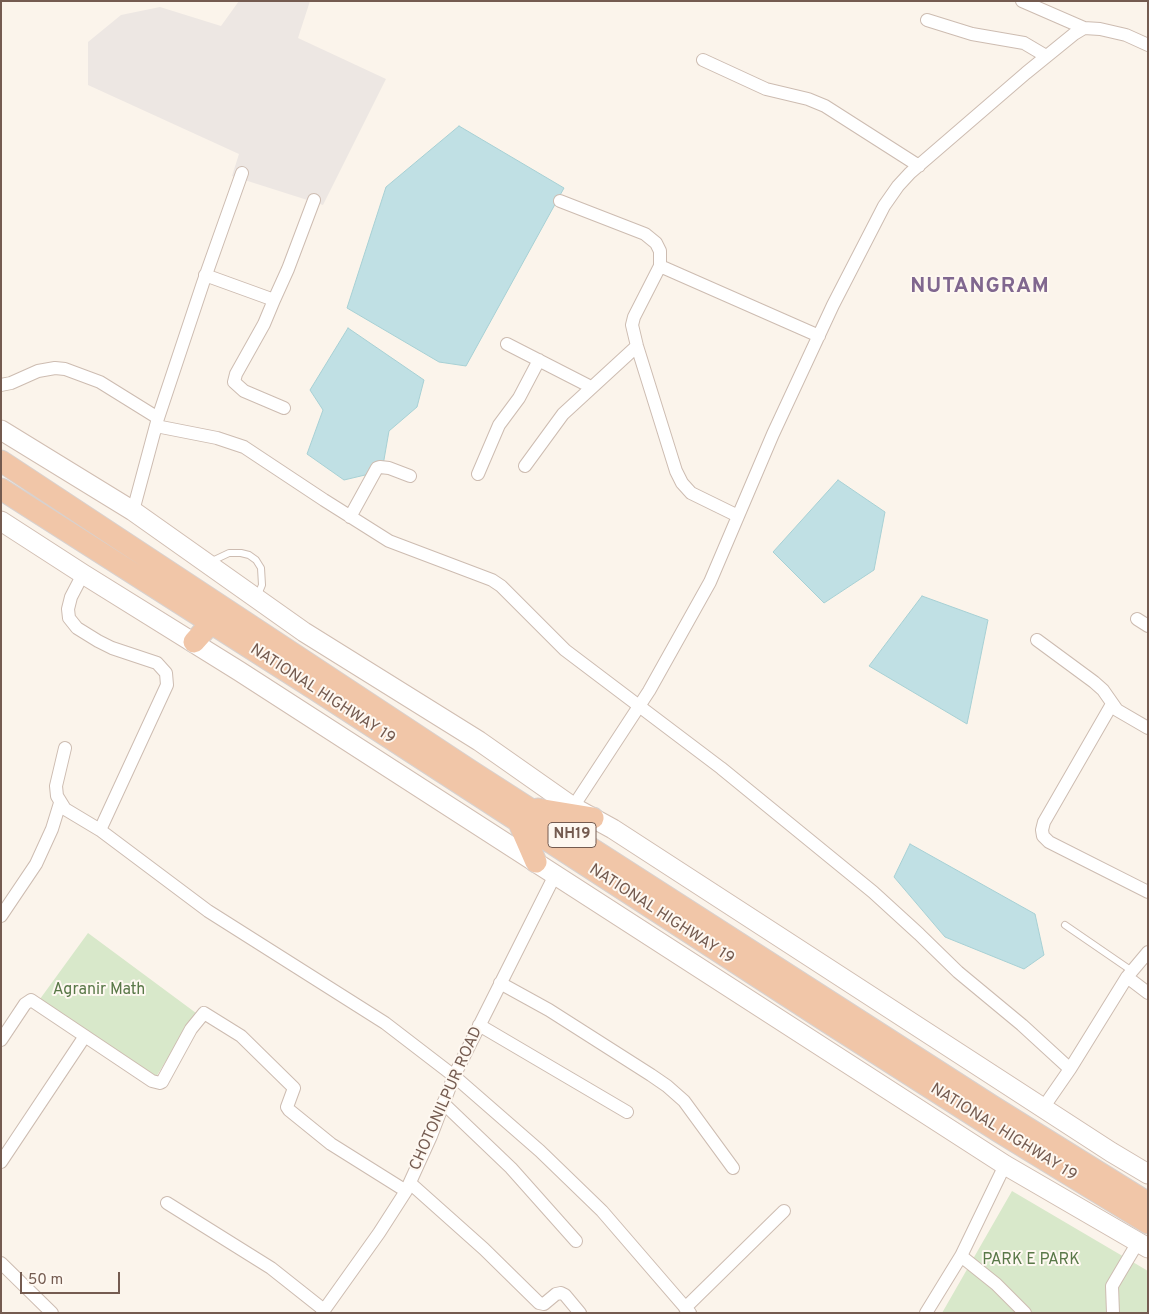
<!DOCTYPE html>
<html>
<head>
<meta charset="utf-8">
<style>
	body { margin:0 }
	#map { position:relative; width:1149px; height:1314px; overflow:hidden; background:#fbf4eb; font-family:Overpass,sans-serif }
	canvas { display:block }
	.frame { position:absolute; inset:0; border:2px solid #745b50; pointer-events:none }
	.scale { position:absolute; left:20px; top:1272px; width:100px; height:22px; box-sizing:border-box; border:2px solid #745b50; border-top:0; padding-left:6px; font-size:15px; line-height:18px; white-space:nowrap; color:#745b50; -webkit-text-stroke:4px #fef8f1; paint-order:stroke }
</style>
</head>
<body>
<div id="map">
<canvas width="1149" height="1314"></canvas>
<div class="frame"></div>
<div class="scale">50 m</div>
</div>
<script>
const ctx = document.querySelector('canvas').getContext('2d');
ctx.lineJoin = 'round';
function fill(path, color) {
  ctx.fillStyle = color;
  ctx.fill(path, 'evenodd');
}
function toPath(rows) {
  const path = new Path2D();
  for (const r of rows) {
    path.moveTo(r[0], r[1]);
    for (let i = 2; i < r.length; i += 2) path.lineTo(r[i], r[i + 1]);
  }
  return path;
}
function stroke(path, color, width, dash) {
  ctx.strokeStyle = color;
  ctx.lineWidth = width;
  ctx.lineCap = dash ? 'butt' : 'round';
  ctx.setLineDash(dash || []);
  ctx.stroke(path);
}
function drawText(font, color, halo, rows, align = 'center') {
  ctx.font = font + ' Overpass,sans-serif';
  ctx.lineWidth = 4;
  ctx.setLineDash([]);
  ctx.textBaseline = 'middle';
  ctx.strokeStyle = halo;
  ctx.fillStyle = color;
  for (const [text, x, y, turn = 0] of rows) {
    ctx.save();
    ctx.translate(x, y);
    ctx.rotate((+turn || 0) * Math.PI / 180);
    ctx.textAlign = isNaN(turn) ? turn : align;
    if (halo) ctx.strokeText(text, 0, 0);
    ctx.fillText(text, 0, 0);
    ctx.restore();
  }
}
const industrial = toPath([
	[239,1,310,1,298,38,386,79,323,205,232,176,239,154,88,85,88,42,121,15,160,7,221,26]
]);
const green = toPath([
	[88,933,196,1013,156,1077,40,999],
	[1012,1191,1148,1271,1148,1313,942,1313]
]);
const water = toPath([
	[459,126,564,188,466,366,439,362,347,308,386,187,459,126],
	[348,328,424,380,417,407,389,431,382,471,344,480,307,454,323,410,310,390,348,328],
	[838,480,885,512,874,570,824,603,773,552,838,480],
	[922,596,988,620,967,724,869,666,922,596],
	[910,844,1035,914,1044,955,1024,969,945,937,894,877,910,844]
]);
const service = toPath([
	[210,562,229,553,241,553,249,555,256,560,261,568,262,585,257,597],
	[1065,925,1132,971]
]);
const minor = toPath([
	[1022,1,1084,28],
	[927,20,972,34,1024,43,1046,56],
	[703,60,766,89,808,99,825,106,919,166],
	[560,201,645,234,656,243,660,251,660,266,634,317,632,325,637,346,676,471,682,483,691,493,738,516],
	[660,266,819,336],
	[205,275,274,300,288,269,314,200],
	[274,300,264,324,236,374,234,382,244,391,284,408],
	[507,344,591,387],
	[1,385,11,383,38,371,55,368,65,369,100,382,158,418],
	[156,426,217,438,244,447,324,500,389,541,492,580,501,586,565,650,721,768,873,892,919,934,958,972,1022,1025,1070,1069],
	[525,466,563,414,637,346],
	[478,474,499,425,519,398,539,360],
	[133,511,158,418,203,283,242,173],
	[350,517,377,468,380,467,389,468,410,476],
	[83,574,71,597,68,609,69,618,77,628,98,641,112,648,157,663,166,673,167,685,100,830],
	[1137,619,1148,626],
	[1037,640,1094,682,1103,690,1117,710,1148,728],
	[1112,704,1044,822,1042,830,1043,836,1049,842,1148,892],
	[65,748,56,786,57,796,65,809,100,830,208,911,385,1023,454,1076,540,1151,602,1211,690,1313],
	[573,807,649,691,710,582,773,434,833,305,884,206,898,186,910,173,1026,73,1074,34,1084,28,1100,29,1126,35,1148,45],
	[1,916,36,864,52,829,60,803],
	[1127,977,1148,993],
	[500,983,549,1010,651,1075,667,1086,684,1101,733,1168],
	[479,1025,627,1112],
	[1,1040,25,1004,31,1000,152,1081,160,1083,162,1082,191,1029,204,1013,241,1036,294,1088,287,1107,289,1110,331,1144,406,1191],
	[443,1103,511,1168,576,1241],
	[1043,1108,1070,1069,1127,977,1148,952],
	[1,1162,85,1036],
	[410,1183,484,1249,539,1303,544,1304,556,1294,561,1293,565,1295,580,1313],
	[167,1203,271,1268,324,1310],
	[961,1256,996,1284,1025,1313],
	[1,1263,52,1313],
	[685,1308,784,1211],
	[322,1313,379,1233,406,1191,431,1136,454,1076,555,875],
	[926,1313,961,1256,1005,1165],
	[1113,1313,1112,1286,1138,1242]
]);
const secondary = toPath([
	[1,430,133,511,304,632,479,741,573,807,613,829,1111,1152,1148,1174],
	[1,521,83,574,239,671,1005,1165,1148,1248]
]);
const trunk = toPath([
	[1,461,471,771,992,1106,1148,1203],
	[1,489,316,690,829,1023,998,1131,1148,1223],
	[194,642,211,623],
	[538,809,593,818],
	[519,823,536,862]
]);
const shields = [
	[572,835,48]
];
const shieldNames = [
	["NH19",572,835]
];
const streetNames = [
	["NATIONAL HIGHWAY 19",322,695,33],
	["NATIONAL HIGHWAY 19",661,915,33],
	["CHOTONILPUR ROAD",447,1099,-66],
	["NATIONAL HIGHWAY 19",1003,1133,32]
];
const parkNames = [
	["Agranir Math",99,991],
	["PARK E PARK",1031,1261]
];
const districtNames = [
	["NUTANGRAM",980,288]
];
fill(industrial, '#ede7e3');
fill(green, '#d8e8ca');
fill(water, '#c0e0e4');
stroke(water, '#a7d0d4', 1);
stroke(service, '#cdbcb1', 8);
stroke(minor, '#cdbcb1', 14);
stroke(secondary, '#d1beb2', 21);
stroke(trunk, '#d8d1ce', 23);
stroke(service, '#fff', 6);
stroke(minor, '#fff', 12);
stroke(secondary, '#fff', 19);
stroke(trunk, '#f1c6a8', 21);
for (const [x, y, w] of shields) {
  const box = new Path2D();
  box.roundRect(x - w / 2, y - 12.5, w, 25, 4);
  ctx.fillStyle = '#fef8f1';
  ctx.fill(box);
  stroke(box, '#745b50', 1);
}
drawText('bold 15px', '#745b50', null, shieldNames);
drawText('16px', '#745b50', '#fef8f1', streetNames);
drawText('16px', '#597848', '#fef8f1', parkNames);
ctx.letterSpacing = '1px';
drawText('bold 21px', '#80678f', '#fef8f1', districtNames);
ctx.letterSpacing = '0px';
</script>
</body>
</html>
